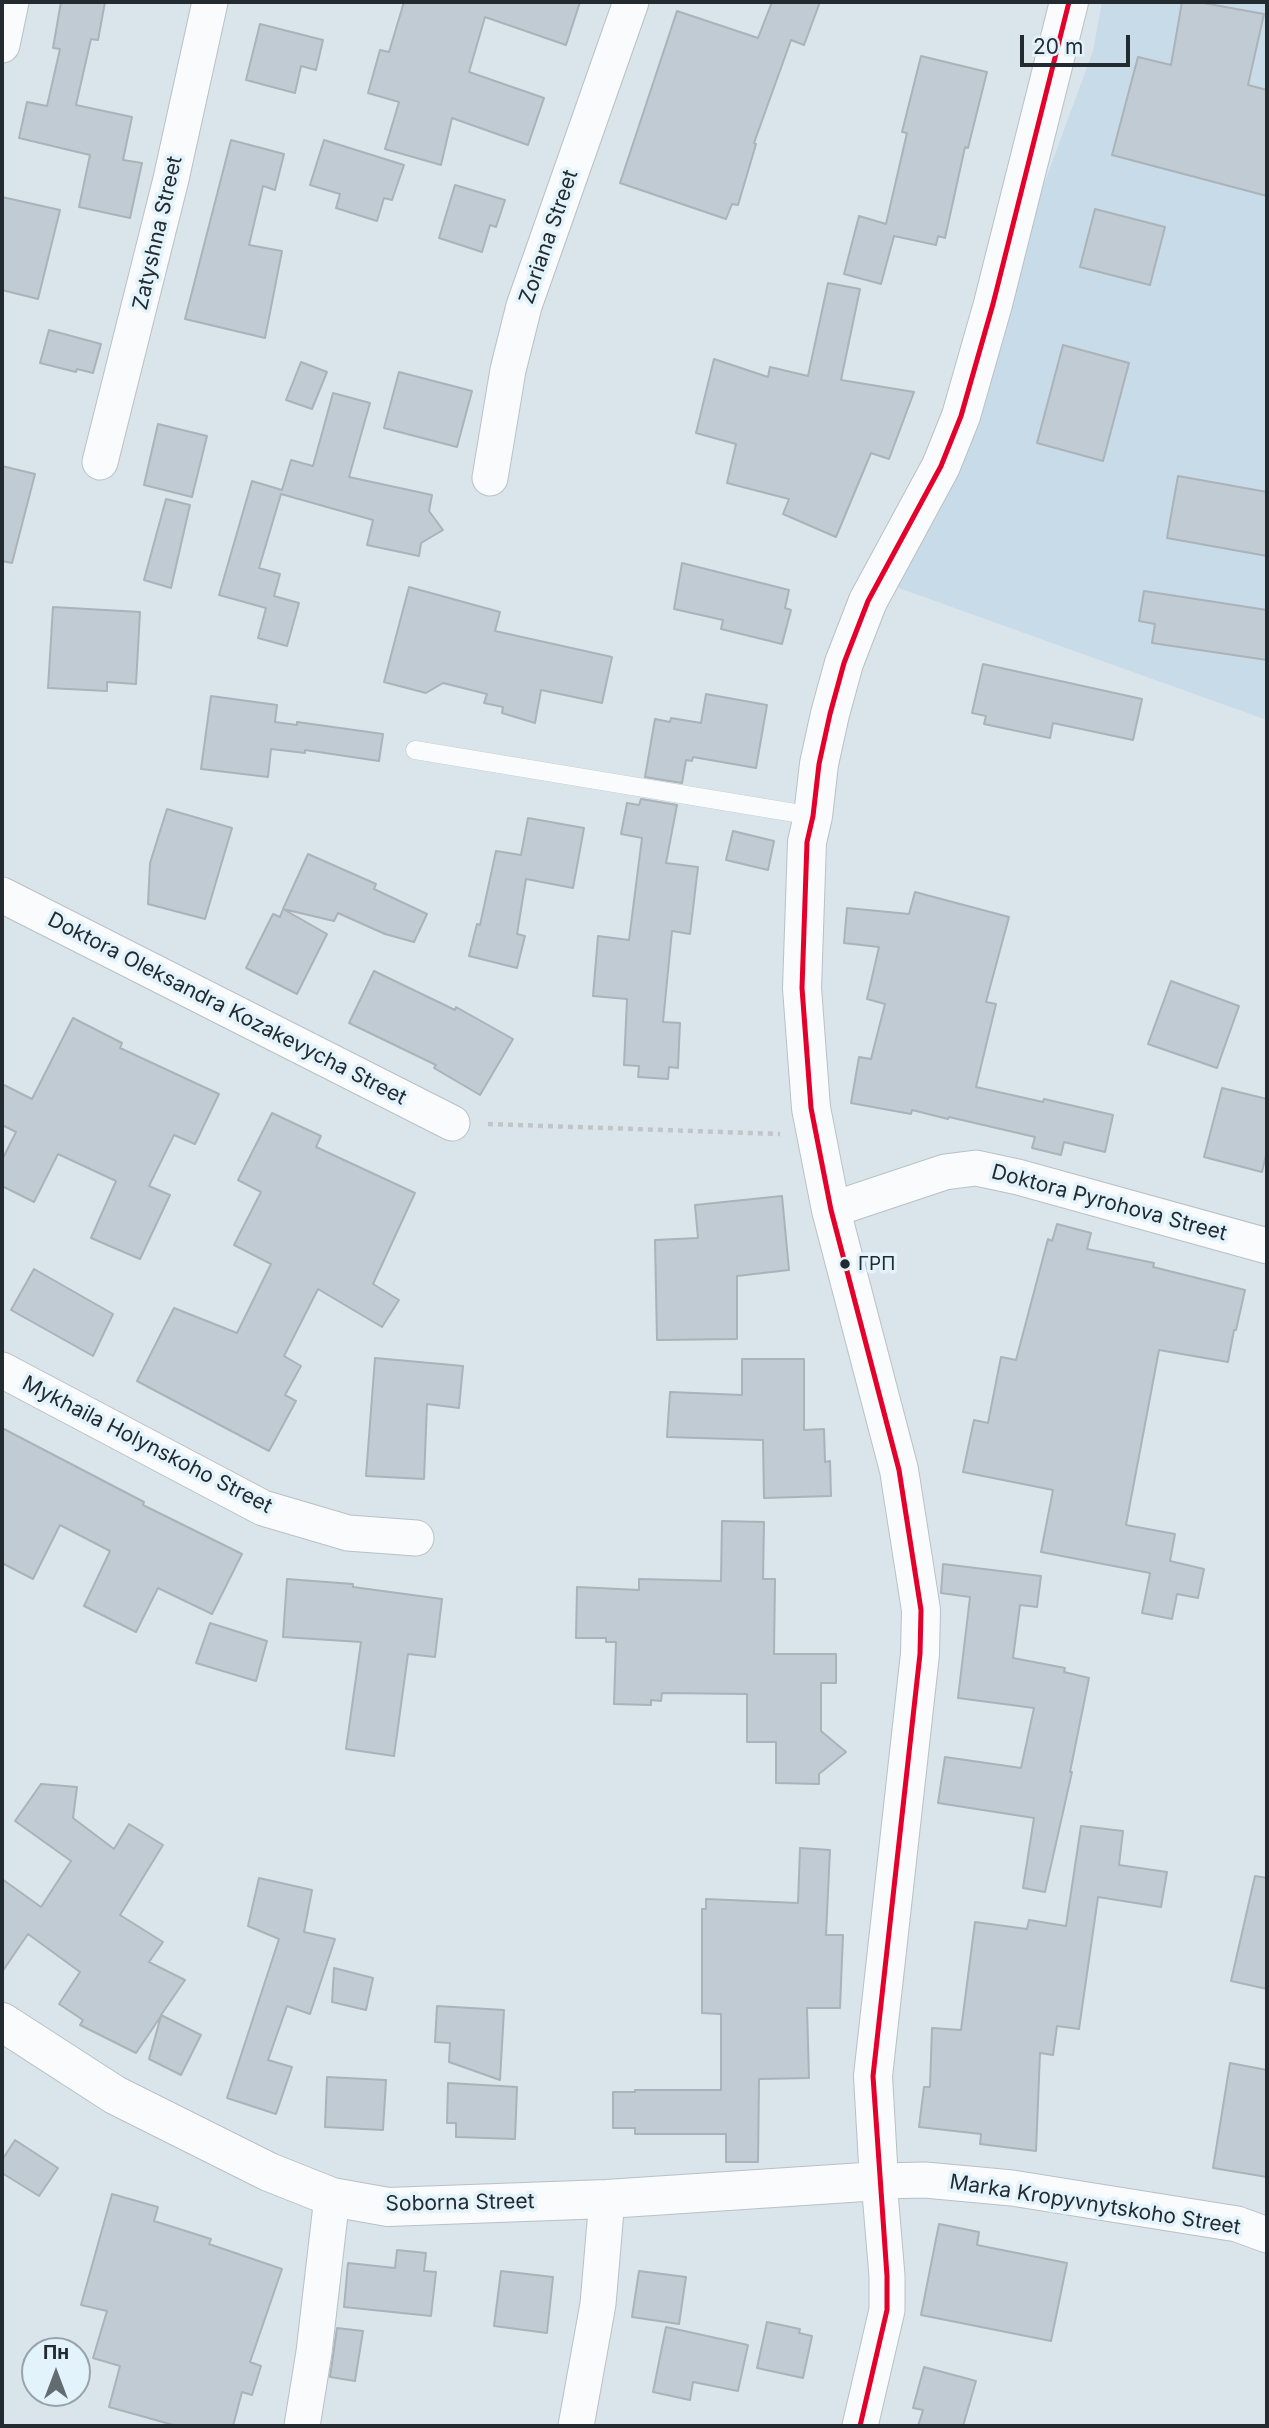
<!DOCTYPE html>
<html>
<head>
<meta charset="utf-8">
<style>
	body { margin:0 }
	#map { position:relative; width:1269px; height:2428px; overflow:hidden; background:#d9e4eb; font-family:Inter,sans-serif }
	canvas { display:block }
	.frame { position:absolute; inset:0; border:4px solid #242b30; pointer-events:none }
	.north { position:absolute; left:21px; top:2337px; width:70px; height:70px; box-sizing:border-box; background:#e3f3fc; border:2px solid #97a3aa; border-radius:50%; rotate:0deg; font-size:19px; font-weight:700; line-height:28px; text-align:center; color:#242b30 }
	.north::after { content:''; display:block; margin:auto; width:24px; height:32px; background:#636c71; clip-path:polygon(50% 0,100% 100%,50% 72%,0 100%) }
	.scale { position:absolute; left:1020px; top:35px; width:110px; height:32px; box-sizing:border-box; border:4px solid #242b30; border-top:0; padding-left:9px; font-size:21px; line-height:24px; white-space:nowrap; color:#242b30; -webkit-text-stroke:5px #e3f3fc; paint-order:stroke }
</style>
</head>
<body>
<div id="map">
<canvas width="1269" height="2428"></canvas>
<div class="frame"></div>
<div class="north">Пн</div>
<div class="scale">20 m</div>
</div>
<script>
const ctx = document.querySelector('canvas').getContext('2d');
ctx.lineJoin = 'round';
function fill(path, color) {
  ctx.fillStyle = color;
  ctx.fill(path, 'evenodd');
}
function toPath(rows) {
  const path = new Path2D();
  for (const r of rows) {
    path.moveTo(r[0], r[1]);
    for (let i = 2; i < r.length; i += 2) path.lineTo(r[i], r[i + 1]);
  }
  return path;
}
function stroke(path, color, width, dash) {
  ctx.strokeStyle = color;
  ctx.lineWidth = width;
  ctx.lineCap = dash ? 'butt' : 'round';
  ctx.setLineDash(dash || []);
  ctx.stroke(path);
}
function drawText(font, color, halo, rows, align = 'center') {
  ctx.font = font + ' Inter,sans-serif';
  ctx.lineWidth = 7;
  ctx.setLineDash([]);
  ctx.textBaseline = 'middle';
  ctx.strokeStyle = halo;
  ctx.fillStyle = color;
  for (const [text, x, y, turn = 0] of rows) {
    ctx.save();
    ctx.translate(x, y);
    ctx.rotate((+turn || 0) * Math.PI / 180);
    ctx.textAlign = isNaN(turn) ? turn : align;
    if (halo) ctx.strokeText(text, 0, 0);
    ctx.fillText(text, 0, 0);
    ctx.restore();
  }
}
const built = toPath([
	[1102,2,1267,2,1267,720,896,587,1093,51]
]);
const building = toPath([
	[61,2,105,2,98,40,91,39,76,105,132,117,123,160,142,163,130,218,79,207,90,155,19,138,27,102,47,106,60,49,53,48,61,2],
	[404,2,580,2,566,45,485,17,469,72,544,98,528,145,452,118,441,165,385,149,399,102,368,93,380,50,389,52,404,2],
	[772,2,820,2,804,45,791,40,754,143,756,144,738,205,732,204,726,219,620,183,677,11,758,38,772,2],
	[1182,2,1198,2,1264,14,1248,85,1267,90,1267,196,1112,155,1138,57,1171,65,1182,2],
	[260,24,323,40,316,70,301,66,295,93,246,80,260,24],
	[921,56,987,72,968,148,965,147,945,238,938,236,936,245,894,236,881,284,844,274,859,216,886,224,907,133,902,132,921,56],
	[231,140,284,154,275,190,263,186,249,245,282,251,265,338,185,319,231,140],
	[324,140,404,165,392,200,384,198,377,221,336,208,340,194,310,185,324,140],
	[455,185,505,200,496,227,490,225,482,252,439,238,455,185],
	[2,197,60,210,38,299,2,290,2,197],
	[1095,209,1165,227,1150,285,1080,267,1095,209],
	[828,283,860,289,841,380,914,392,889,459,871,453,836,537,783,514,789,499,727,483,736,444,696,433,714,359,768,377,770,367,808,376,828,283],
	[49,330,101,344,93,373,77,369,76,372,40,363,49,330],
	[1063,345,1129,363,1103,461,1037,443,1063,345],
	[301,362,327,372,312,409,286,400,301,362],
	[399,372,472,391,457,447,384,428,399,372],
	[333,393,370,403,349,477,432,495,429,511,443,530,421,543,419,556,367,545,373,520,281,494,259,568,280,574,274,596,299,603,287,646,258,638,266,608,219,595,252,481,282,490,291,460,313,466,333,393],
	[158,424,207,436,192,497,144,485,158,424],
	[2,466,35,474,12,563,2,561,2,466],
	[1178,476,1267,492,1267,556,1167,538,1178,476],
	[166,499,190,505,171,588,144,580,166,499],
	[682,563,789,590,785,608,791,610,782,644,721,629,723,620,674,609,682,563],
	[409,587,500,612,495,631,612,657,602,703,541,690,535,723,502,713,503,707,484,703,487,694,443,683,426,693,384,682,409,587],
	[1144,591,1267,610,1267,660,1152,643,1155,624,1139,621,1144,591],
	[53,607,140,612,136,684,107,682,107,691,48,688,53,607],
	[983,664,1142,699,1133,740,1053,723,1050,738,984,724,986,716,972,713,983,664],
	[706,694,767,705,756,768,693,757,692,761,686,760,682,783,645,777,655,719,670,722,671,718,701,723,706,694],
	[211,696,277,705,275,722,297,725,297,722,383,734,379,761,305,750,305,753,271,749,268,777,201,769,211,696],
	[641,799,677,805,666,863,698,867,690,934,672,931,663,1022,680,1023,678,1068,669,1067,668,1079,638,1077,639,1066,624,1065,627,999,593,996,598,936,629,940,642,838,621,834,627,803,639,805,641,799],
	[167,809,232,828,205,919,148,904,150,863,167,809],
	[528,818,584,828,573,888,526,879,517,934,525,936,517,968,469,956,477,924,480,925,496,851,521,855,528,818],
	[733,831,774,841,768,870,726,860,733,831],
	[308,854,376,884,374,889,427,914,414,942,385,934,338,913,334,921,283,909,308,854],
	[915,892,1009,917,986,1002,996,1004,976,1087,1043,1102,1044,1099,1113,1115,1105,1152,1064,1142,1061,1155,1032,1148,1035,1137,949,1117,948,1119,912,1110,911,1114,851,1103,859,1057,871,1059,885,1004,867,999,879,947,844,943,847,908,909,914,915,892],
	[283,909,327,934,297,994,246,968,273,914,280,917,283,909],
	[374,971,455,1010,456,1007,513,1039,480,1095,434,1068,436,1065,349,1023,374,971],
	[1171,981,1239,1006,1217,1068,1148,1044,1171,981],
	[73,1018,122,1043,120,1048,219,1094,195,1144,174,1135,149,1186,170,1195,140,1259,91,1238,116,1181,58,1154,34,1202,2,1186,2,1160,16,1132,2,1125,2,1084,32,1099,73,1018],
	[1222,1088,1267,1099,1267,1151,1262,1172,1204,1157,1222,1088],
	[272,1113,321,1136,316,1147,415,1193,373,1284,399,1300,382,1327,318,1289,284,1356,301,1366,285,1395,296,1401,269,1451,137,1381,174,1308,237,1333,271,1264,234,1245,261,1192,238,1180,272,1113],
	[782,1196,789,1270,737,1276,737,1339,657,1340,655,1240,698,1238,695,1205,782,1196],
	[1057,1224,1091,1233,1087,1249,1154,1263,1153,1267,1245,1290,1236,1330,1234,1330,1228,1362,1159,1350,1126,1525,1175,1534,1170,1561,1204,1569,1198,1598,1177,1594,1172,1619,1142,1613,1150,1573,1041,1552,1053,1490,963,1472,974,1420,988,1423,1001,1357,1016,1360,1048,1239,1052,1241,1057,1224],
	[34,1269,113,1314,93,1356,11,1310,34,1269],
	[375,1358,463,1366,459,1408,427,1404,424,1479,366,1476,375,1358],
	[742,1359,804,1359,804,1430,824,1429,825,1462,830,1461,831,1496,764,1498,763,1440,667,1437,670,1392,742,1395,742,1359],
	[2,1428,144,1502,143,1505,242,1554,212,1614,158,1588,136,1632,84,1606,110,1551,60,1525,33,1579,2,1563,2,1428],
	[722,1521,764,1522,763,1579,775,1579,774,1654,836,1654,836,1683,821,1683,821,1731,846,1752,819,1774,819,1784,776,1783,776,1742,747,1742,747,1694,662,1693,661,1701,651,1700,651,1705,614,1704,616,1642,606,1642,606,1638,576,1638,577,1587,639,1590,639,1579,721,1581,722,1521],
	[943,1564,1041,1576,1037,1607,1020,1605,1013,1658,1065,1668,1064,1672,1089,1678,1070,1772,1072,1772,1045,1892,1023,1888,1034,1818,938,1803,945,1757,1021,1768,1034,1708,958,1698,970,1597,941,1593,943,1564],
	[287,1579,353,1584,353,1587,442,1599,435,1657,408,1654,394,1756,346,1749,361,1642,283,1637,287,1579],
	[210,1623,267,1641,256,1681,196,1663,210,1623],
	[41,1784,77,1787,73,1818,114,1849,129,1824,163,1845,120,1915,163,1942,149,1962,185,1980,161,2015,201,2035,181,2075,149,2059,161,2016,136,2053,80,2025,83,2020,59,2004,80,1972,28,1934,2,1972,2,1879,41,1907,71,1861,15,1821,41,1784],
	[1081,1826,1123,1831,1119,1865,1167,1872,1161,1907,1098,1897,1079,2029,1057,2026,1053,2055,1040,2053,1036,2151,980,2144,981,2134,919,2127,924,2087,930,2087,932,2028,961,2030,975,1922,1027,1929,1029,1920,1066,1926,1081,1826],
	[800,1848,830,1850,826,1935,843,1935,840,2008,807,2008,809,2078,759,2079,758,2162,726,2162,726,2134,635,2134,635,2128,613,2128,613,2092,635,2092,635,2090,721,2090,721,2014,702,2013,702,1909,706,1909,706,1899,798,1903,800,1848],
	[1255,1876,1267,1878,1267,1989,1231,1981,1255,1876],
	[259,1878,312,1890,304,1932,335,1939,310,2014,287,2006,268,2060,292,2067,276,2114,227,2098,279,1939,248,1926,259,1878],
	[334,1968,373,1978,366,2010,332,2002,334,1968],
	[437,2006,504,2010,500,2080,449,2062,450,2043,435,2042,437,2006],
	[1230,2063,1267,2070,1267,2177,1213,2168,1230,2063],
	[327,2077,386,2080,383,2130,325,2127,327,2077],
	[448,2083,517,2087,515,2139,456,2137,456,2123,447,2123,448,2083],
	[15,2140,58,2168,39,2196,2,2173,2,2160,15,2140],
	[112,2194,158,2207,154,2221,211,2239,209,2244,282,2269,250,2362,261,2366,252,2395,242,2392,233,2426,177,2426,109,2407,120,2366,93,2358,107,2311,81,2305,112,2194],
	[939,2224,979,2232,977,2245,1067,2263,1051,2341,921,2315,939,2224],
	[397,2250,426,2253,424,2271,436,2272,431,2316,344,2307,348,2263,395,2268,397,2250],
	[501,2271,553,2277,547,2333,494,2326,501,2271],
	[639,2271,686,2277,679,2324,632,2317,639,2271],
	[767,2322,800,2329,799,2333,812,2336,803,2378,757,2368,767,2322],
	[666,2327,748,2345,738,2391,693,2382,690,2400,653,2392,666,2327],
	[337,2328,363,2331,355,2381,330,2377,337,2328],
	[924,2367,976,2381,963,2426,918,2426,923,2410,913,2408,924,2367]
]);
const path = toPath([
	[488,1124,780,1134]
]);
const service = toPath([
	[415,750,813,816]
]);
const minor = toPath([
	[2,45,11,2],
	[100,462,171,179,210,2],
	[490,478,508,370,524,306,631,2],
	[2,895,452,1123],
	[831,1210,945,1172,976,1168,1018,1177,1267,1246],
	[2,1370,263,1508,348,1533,416,1538],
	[302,2426,314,2352,332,2197],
	[576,2426,598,2304,607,2199],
	[860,2426,887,2310,887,2276,879,2181,925,2180,1012,2188,1237,2224,1267,2235]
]);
const tertiary = toPath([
	[2,2022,115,2095,269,2172,332,2197,388,2207,607,2199,879,2181,873,2076,920,1654,921,1610,899,1470,831,1210,811,1108,802,988,807,842,813,816,819,764,830,714,844,663,868,601,941,466,961,416,993,304,1069,2]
]);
const bus1 = toPath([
	[860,2426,887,2310,887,2276,873,2076,920,1654,921,1610,899,1470,831,1210,811,1108,802,988,807,842,813,816,819,764,830,714,844,663,868,601,941,466,961,416,993,304,1069,2]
]);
const markers = [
	[845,1264,6,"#242b30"]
];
const busNames = [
	["ГРП",858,1264]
];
const streetNames = [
	["Zatyshna Street",158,233,-77],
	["Zoriana Street",549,237,-71],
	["Doktora Oleksandra Kozakevycha Street",227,1009,27],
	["Doktora Pyrohova Street",1109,1203,15],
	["Mykhaila Holynskoho Street",147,1445,27],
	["Soborna Street",460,2203,-1],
	["Marka Kropyvnytskoho Street",1095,2205,9]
];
fill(built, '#c8dbe8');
fill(building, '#c1cbd4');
stroke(building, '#abb2b8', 2);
stroke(service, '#b9c1c6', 19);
stroke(minor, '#b9c1c6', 37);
stroke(tertiary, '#b9c1c6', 40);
stroke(path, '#c2c5c8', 4.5, [5, 5]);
stroke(service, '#f9fbfc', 18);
stroke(minor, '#f9fbfc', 35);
stroke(tertiary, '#f9fbfc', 38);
stroke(bus1, '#e4002b', 5);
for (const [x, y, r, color] of markers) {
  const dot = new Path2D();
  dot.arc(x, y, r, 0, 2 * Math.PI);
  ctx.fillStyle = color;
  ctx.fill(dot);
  stroke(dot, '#e3f3fc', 2.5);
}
drawText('19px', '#242b30', '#e3f3fc', busNames, 'left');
drawText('21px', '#242b30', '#e3f3fc', streetNames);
</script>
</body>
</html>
